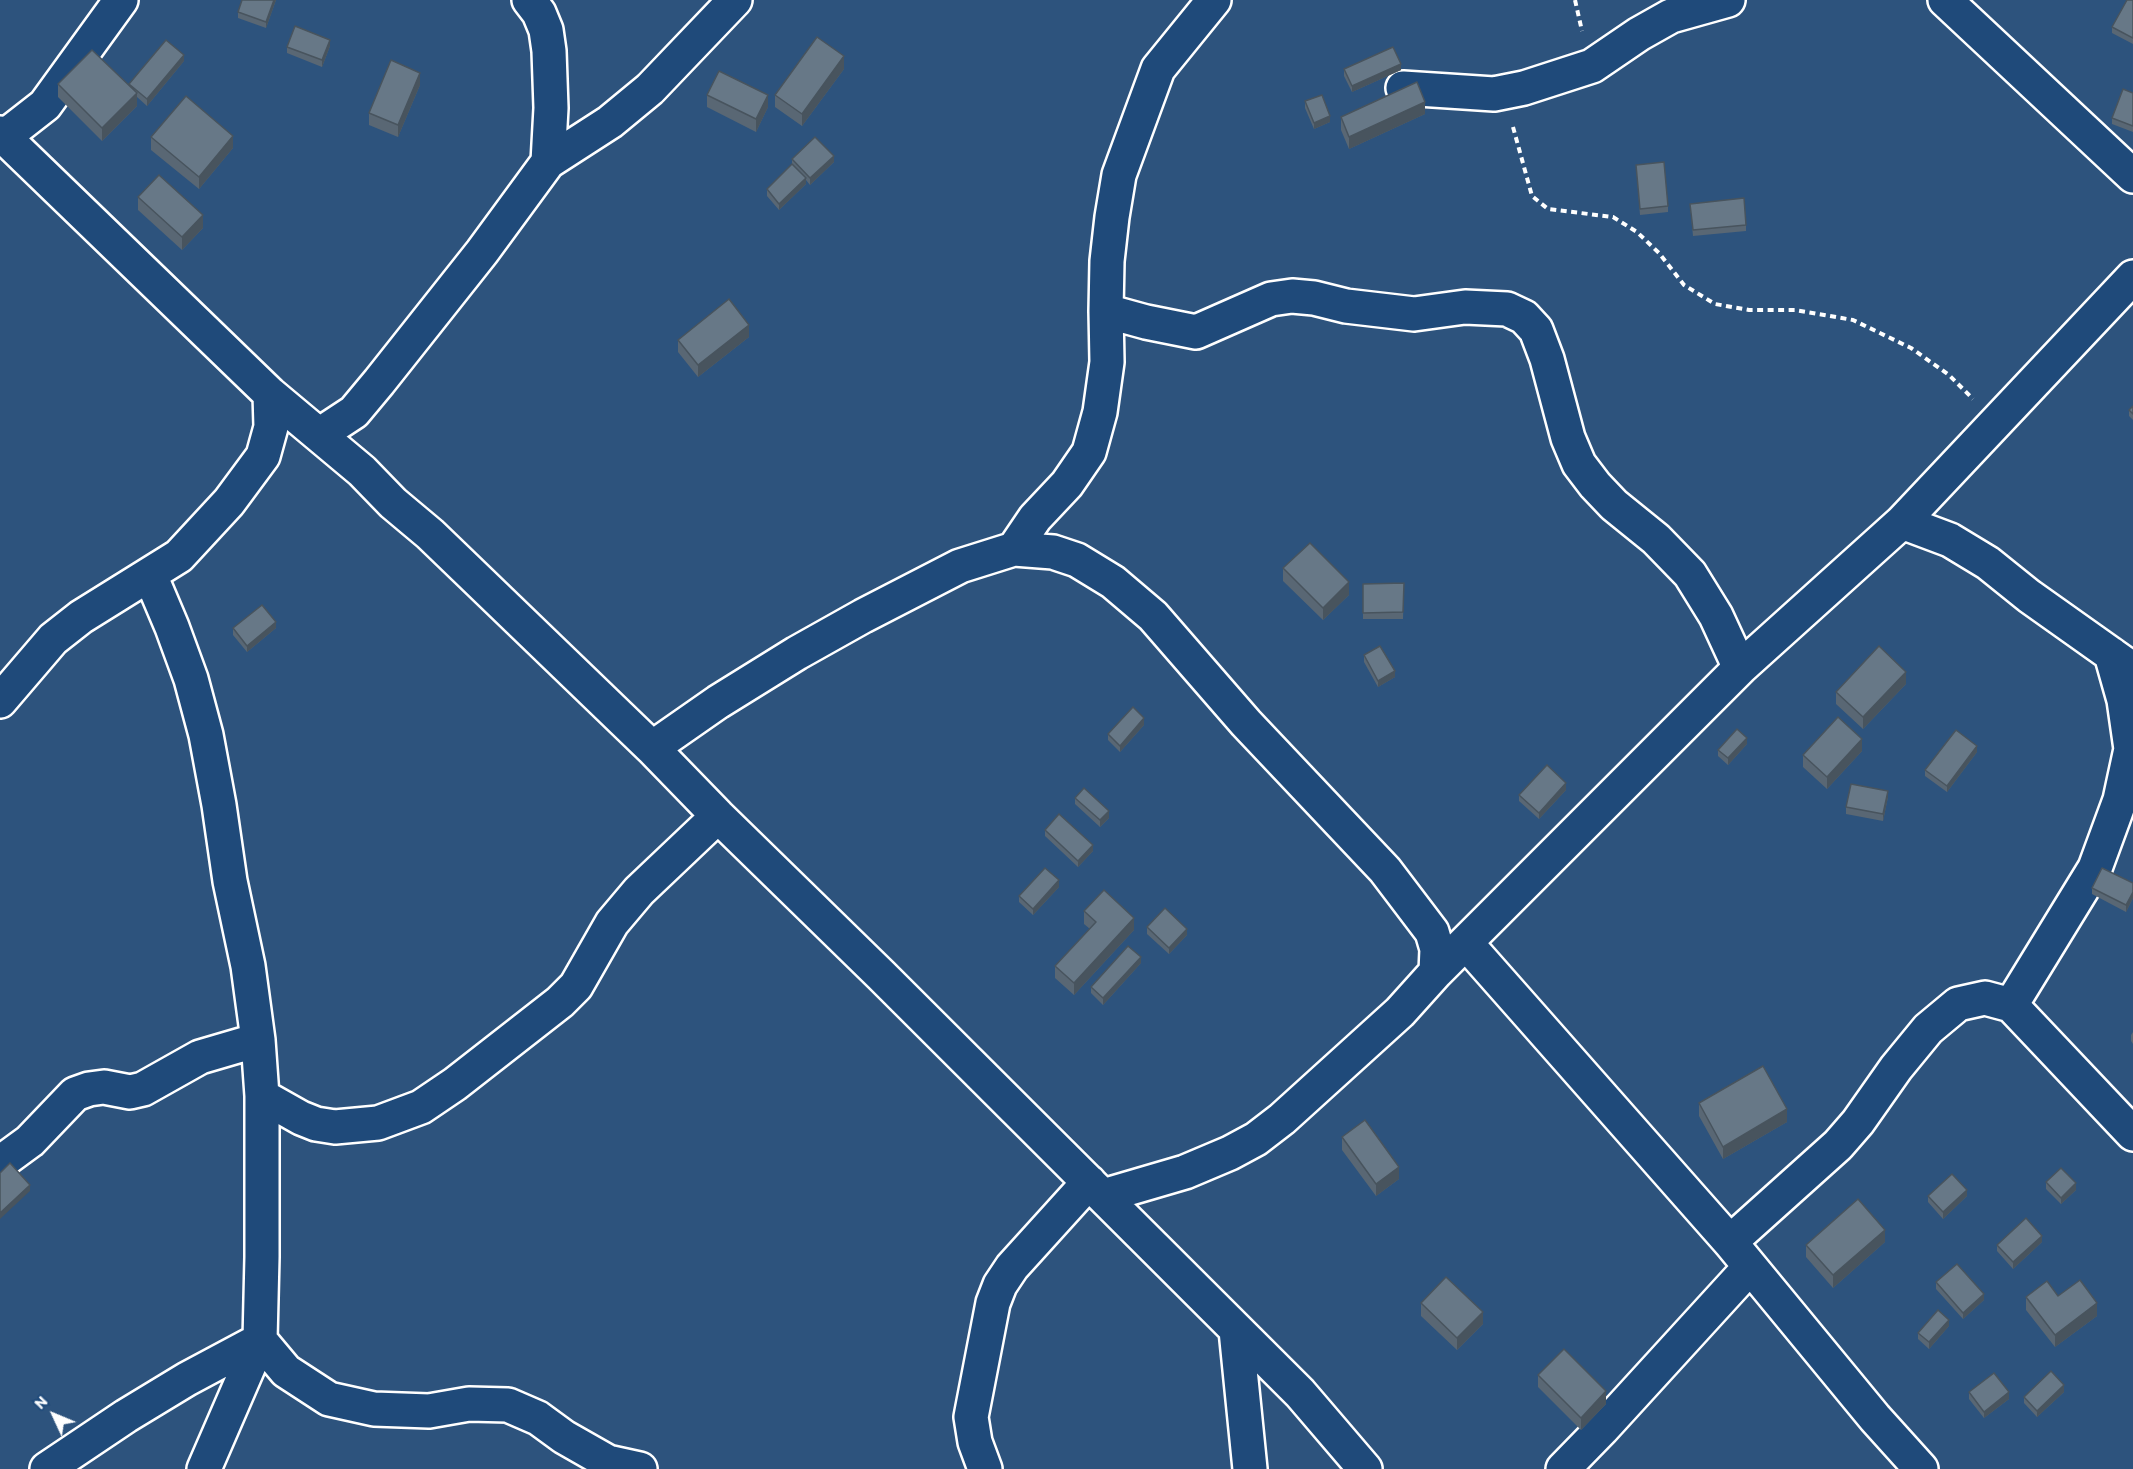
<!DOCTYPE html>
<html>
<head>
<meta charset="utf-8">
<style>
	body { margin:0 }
	#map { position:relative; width:2133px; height:1469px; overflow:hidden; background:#2d537d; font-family:Itim,sans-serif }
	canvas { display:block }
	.north { position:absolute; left:24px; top:1385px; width:60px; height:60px; -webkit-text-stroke:4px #1f4a7a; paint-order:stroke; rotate:314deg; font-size:16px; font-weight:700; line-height:24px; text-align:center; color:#fff }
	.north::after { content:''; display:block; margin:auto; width:21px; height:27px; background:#fff; clip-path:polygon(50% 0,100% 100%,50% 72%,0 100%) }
</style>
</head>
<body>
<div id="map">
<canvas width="2133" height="1469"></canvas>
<div class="north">N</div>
</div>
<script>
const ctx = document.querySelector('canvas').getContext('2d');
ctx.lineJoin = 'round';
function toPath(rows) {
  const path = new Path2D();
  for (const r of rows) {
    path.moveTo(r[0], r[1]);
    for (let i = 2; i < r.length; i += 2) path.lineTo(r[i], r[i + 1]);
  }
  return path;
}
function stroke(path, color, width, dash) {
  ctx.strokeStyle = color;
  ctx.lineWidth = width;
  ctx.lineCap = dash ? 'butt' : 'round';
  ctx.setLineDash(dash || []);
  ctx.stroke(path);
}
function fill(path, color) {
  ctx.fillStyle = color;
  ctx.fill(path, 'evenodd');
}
const path = toPath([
	[1575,0,1582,31],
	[1513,127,1532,196,1548,209,1613,217,1637,232,1659,253,1684,285,1715,304,1749,310,1795,310,1853,320,1911,348,1949,375,1973,399]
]);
const street = toPath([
	[1945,0,2133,176],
	[1403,88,1494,94,1524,88,1592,66,1639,34,1671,16,1728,0],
	[0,133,270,394,362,471,393,503,430,534,652,748,718,816,881,975,1300,1393,1365,1469],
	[0,138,4,137,45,105,121,0],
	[548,162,610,122,650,89,735,0],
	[1106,311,1146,322,1196,332,1271,299,1292,296,1314,298,1346,306,1414,314,1465,307,1507,309,1524,317,1536,330,1547,359,1568,438,1579,464,1595,485,1614,505,1656,539,1690,574,1716,616,1740,668],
	[319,435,354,412,379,382,482,252,548,162,551,108,549,51,546,30,539,13,529,0],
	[1902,522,1950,540,1988,563,2029,596,2129,667],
	[1014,549,1035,518,1067,484,1089,452,1100,412,1107,362,1106,311,1107,261,1112,217,1119,175,1158,69,1214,0],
	[150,575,172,627,191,679,206,735,219,805,230,881,248,966,258,1040,262,1096,262,1257,260,1340,204,1469],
	[0,701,53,639,81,617,179,556,229,502,263,456,271,427,270,394],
	[652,748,718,702,797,653,863,616,960,566,1014,549,1053,552,1077,560,1113,582,1153,616,1246,723,1385,870,1432,932,1437,949,1436,972],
	[1466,943,1730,1242,1875,1418,1921,1469],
	[2011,1005,2095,868,2120,800,2131,749,2124,700,2111,654],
	[262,1096,301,1118,316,1124,335,1127,378,1123,421,1107,455,1084,560,1002,576,986,612,923,639,891,718,816],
	[0,1163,30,1141,75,1094,89,1089,104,1087,130,1092,143,1089,200,1057,258,1040],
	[1103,1196,1185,1172,1230,1153,1256,1139,1282,1119,1400,1012,1436,972,1740,668,1902,522,2133,277],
	[1730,1242,1838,1145,1858,1122,1896,1068,1928,1029,1958,1004,1985,998,2011,1005,2133,1134],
	[1236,1330,1250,1469],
	[47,1469,126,1416,187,1379,260,1340,286,1371,329,1399,374,1409,429,1411,469,1404,508,1405,538,1418,564,1437,608,1462,640,1469],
	[985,1469,975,1442,971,1417,993,1303,1000,1285,1012,1267,1089,1182],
	[1563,1469,1602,1429,1750,1267]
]);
const wall = toPath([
	[242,0,276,0,266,28,238,18,238,12],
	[2133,0,2133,44,2112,33,2112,27],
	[330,46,322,67,287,53,287,47],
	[184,61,147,106,137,97,137,106,102,141,58,97,58,84,129,85,129,84],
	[844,69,802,126,775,107,775,95],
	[1344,69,1401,70,1352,92,1344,76],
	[420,85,398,137,369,125,369,113],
	[2133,93,2133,132,2112,124,2112,118],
	[707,95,768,107,756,132,707,107],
	[1305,101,1330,122,1314,129,1305,108],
	[1425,114,1349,149,1341,130,1341,117],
	[151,137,233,148,199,189,151,150],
	[792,159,834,162,810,185,806,180,806,184,779,210,767,196,767,189,792,165],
	[1636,165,1668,206,1668,212,1640,215],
	[138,197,203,228,182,250,138,210],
	[1690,204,1746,225,1746,231,1693,236],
	[749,337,698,377,678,352,678,340],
	[2133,406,2133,420,2129,416,2129,410],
	[1283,568,1349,595,1323,620,1283,581],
	[1404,583,1403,619,1363,619,1363,584],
	[233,628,276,628,247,652,233,635],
	[1364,655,1395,677,1378,687,1364,662],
	[1906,684,1863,729,1836,704,1836,692],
	[1144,725,1120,752,1108,740,1108,734],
	[1747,744,1728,765,1718,756,1718,750],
	[1862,751,1827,789,1803,767,1803,755],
	[1977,752,1947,792,1925,776,1925,770],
	[1566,790,1539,819,1519,801,1519,795],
	[1888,797,1883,821,1846,814,1846,807],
	[1075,798,1109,818,1100,827,1075,804],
	[1045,830,1093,851,1078,867,1045,836],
	[2133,883,2133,898,2126,912,2092,894,2092,888],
	[1059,887,1033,915,1019,902,1019,896],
	[1084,911,1134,930,1074,995,1055,978,1055,966,1090,929,1084,924],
	[1147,927,1187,935,1169,954,1147,934],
	[1141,963,1103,1005,1091,993,1091,987],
	[2133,1032,2133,1044,2131,1041,2131,1035],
	[1699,1103,1787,1122,1723,1159,1699,1116],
	[1342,1137,1399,1179,1376,1196,1342,1150],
	[2046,1182,2076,1190,2061,1204,2046,1189],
	[1928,1196,1967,1196,1943,1219,1928,1202],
	[1885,1242,1833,1288,1806,1257,1806,1245],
	[2042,1242,2013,1269,1997,1251,1997,1245],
	[1936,1282,1984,1300,1963,1319,1936,1289],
	[2026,1297,2097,1316,2055,1347,2026,1310],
	[1421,1303,1483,1324,1457,1350,1421,1316],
	[1949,1326,1929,1349,1918,1339,1918,1333],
	[1538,1375,1606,1404,1581,1430,1538,1387],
	[1969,1392,2009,1399,1984,1418,1969,1399],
	[2064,1392,2037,1417,2024,1403,2024,1397]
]);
const shadedWall = toPath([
	[274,0,276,0,266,28,266,22],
	[330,40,330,46,322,67,322,60],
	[184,55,184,61,147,106,147,99],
	[844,56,844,69,802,126,802,114],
	[1401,64,1401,70,1352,92,1352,86],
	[420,73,420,85,398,137,398,125],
	[137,93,137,106,102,141,102,128],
	[768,95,768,107,756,132,756,119],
	[1425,102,1425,114,1349,149,1349,137],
	[1330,116,1330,122,1314,129,1314,123],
	[233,136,233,148,199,189,199,177],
	[834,156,834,162,810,185,810,178],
	[806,178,806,184,779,210,779,204],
	[203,215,203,228,182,250,182,237],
	[749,325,749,337,698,377,698,365],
	[1349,582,1349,595,1323,620,1323,608],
	[276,622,276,628,247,652,247,646],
	[1395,671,1395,677,1378,687,1378,681],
	[1906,672,1906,684,1863,729,1863,717],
	[1144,718,1144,725,1120,752,1120,746],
	[1747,738,1747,744,1728,765,1728,758],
	[1862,739,1862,751,1827,789,1827,777],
	[1977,746,1977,752,1947,792,1947,786],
	[1566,783,1566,790,1539,819,1539,813],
	[1888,791,1888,797,1883,821,1883,814],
	[1109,811,1109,818,1100,827,1100,820],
	[1093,845,1093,851,1078,867,1078,861],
	[1059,880,1059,887,1033,915,1033,909],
	[2133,892,2133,898,2126,912,2126,905],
	[1134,918,1134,930,1074,995,1074,983],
	[1187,929,1187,935,1169,954,1169,948],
	[1141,957,1141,963,1103,1005,1103,998],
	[1787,1109,1787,1122,1723,1159,1723,1147],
	[1399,1167,1399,1179,1376,1196,1376,1184],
	[2076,1183,2076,1190,2061,1204,2061,1198],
	[30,1185,30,1191,0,1219,0,1213],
	[1967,1190,1967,1196,1943,1219,1943,1212],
	[1885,1230,1885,1242,1833,1288,1833,1275],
	[2042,1236,2042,1242,2013,1269,2013,1262],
	[1984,1294,1984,1300,1963,1319,1963,1313],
	[2097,1303,2097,1316,2055,1347,2055,1335],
	[1483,1312,1483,1324,1457,1350,1457,1338],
	[1949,1320,1949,1326,1929,1349,1929,1342],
	[2064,1385,2064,1392,2037,1417,2037,1411],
	[1606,1391,1606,1404,1581,1430,1581,1418],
	[2009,1392,2009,1399,1984,1418,1984,1412]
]);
const building = toPath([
	[242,0,274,0,266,22,238,12,242,0],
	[2127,0,2133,0,2133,38,2112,27,2127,0],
	[295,26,330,40,322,60,287,47,295,26],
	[817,37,844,56,802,114,775,95,817,37],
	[166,40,184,55,147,99,129,84,166,40],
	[1393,47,1401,64,1352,86,1344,69,1393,47],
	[92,50,137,93,102,128,58,84,92,50],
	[391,60,420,73,398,125,369,113,391,60],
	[719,71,768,95,756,119,707,95,719,71],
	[1417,82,1425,102,1349,137,1341,117,1417,82],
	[2123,89,2133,93,2133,126,2112,118,2123,89],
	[1322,95,1330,116,1314,123,1305,101,1322,95],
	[186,96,233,136,199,177,151,137,186,96],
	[815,137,834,156,810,178,792,159,815,137],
	[1664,162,1668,206,1640,209,1636,165,1664,162],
	[792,164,806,178,779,204,767,189,792,164],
	[159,175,203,215,182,237,138,197,159,175],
	[1744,198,1746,225,1693,230,1690,204,1744,198],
	[729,299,749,325,698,365,678,340,729,299],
	[2133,406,2133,414,2129,410,2133,406],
	[1310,543,1349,582,1323,608,1283,568,1310,543],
	[1404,583,1403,612,1363,613,1363,584,1404,583],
	[262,605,276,622,247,646,233,628,262,605],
	[1380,646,1395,671,1378,681,1364,655,1380,646],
	[1879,646,1906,672,1863,717,1836,692,1879,646],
	[1133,707,1144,718,1120,746,1108,734,1133,707],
	[1838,717,1862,739,1827,777,1803,755,1838,717],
	[1737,729,1747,738,1728,758,1718,750,1737,729],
	[1956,730,1977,746,1947,786,1925,770,1956,730],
	[1547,765,1566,783,1539,813,1519,795,1547,765],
	[1851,784,1888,791,1883,814,1846,807,1851,784],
	[1084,788,1109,811,1100,820,1075,798,1084,788],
	[1059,814,1093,845,1078,861,1045,830,1059,814],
	[1045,868,1059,880,1033,909,1019,896,1045,868],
	[2102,868,2133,883,2133,892,2126,905,2092,888,2102,868],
	[1104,890,1134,918,1074,983,1055,966,1096,922,1084,911,1104,890],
	[1165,908,1187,929,1169,948,1147,927,1165,908],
	[1128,946,1141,957,1103,998,1091,987,1128,946],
	[1763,1066,1787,1109,1723,1147,1699,1103,1763,1066],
	[1365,1120,1399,1167,1376,1184,1342,1137,1365,1120],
	[10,1163,30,1185,0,1213,0,1173,10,1163],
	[2061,1168,2076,1183,2061,1198,2046,1182,2061,1168],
	[1952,1174,1967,1190,1943,1212,1928,1196,1952,1174],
	[1858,1199,1885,1230,1833,1275,1806,1245,1858,1199],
	[2026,1218,2042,1236,2013,1262,1997,1245,2026,1218],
	[1957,1264,1984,1294,1963,1313,1936,1282,1957,1264],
	[1446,1277,1483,1312,1457,1338,1421,1303,1446,1277],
	[2080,1280,2097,1303,2055,1335,2026,1297,2047,1281,2058,1296,2080,1280],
	[1938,1310,1949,1320,1929,1342,1918,1333,1938,1310],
	[1564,1349,1606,1391,1581,1418,1538,1375,1564,1349],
	[2051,1371,2064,1385,2037,1411,2024,1397,2051,1371],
	[1994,1373,2009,1392,1984,1412,1969,1392,1994,1373]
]);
stroke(street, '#fff', 38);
stroke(path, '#fff', 4, [6, 4.5]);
stroke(street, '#1f4a7a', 33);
fill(wall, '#596774');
fill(shadedWall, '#48545e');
fill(building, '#677887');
stroke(building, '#48545e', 1.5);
</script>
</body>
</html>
